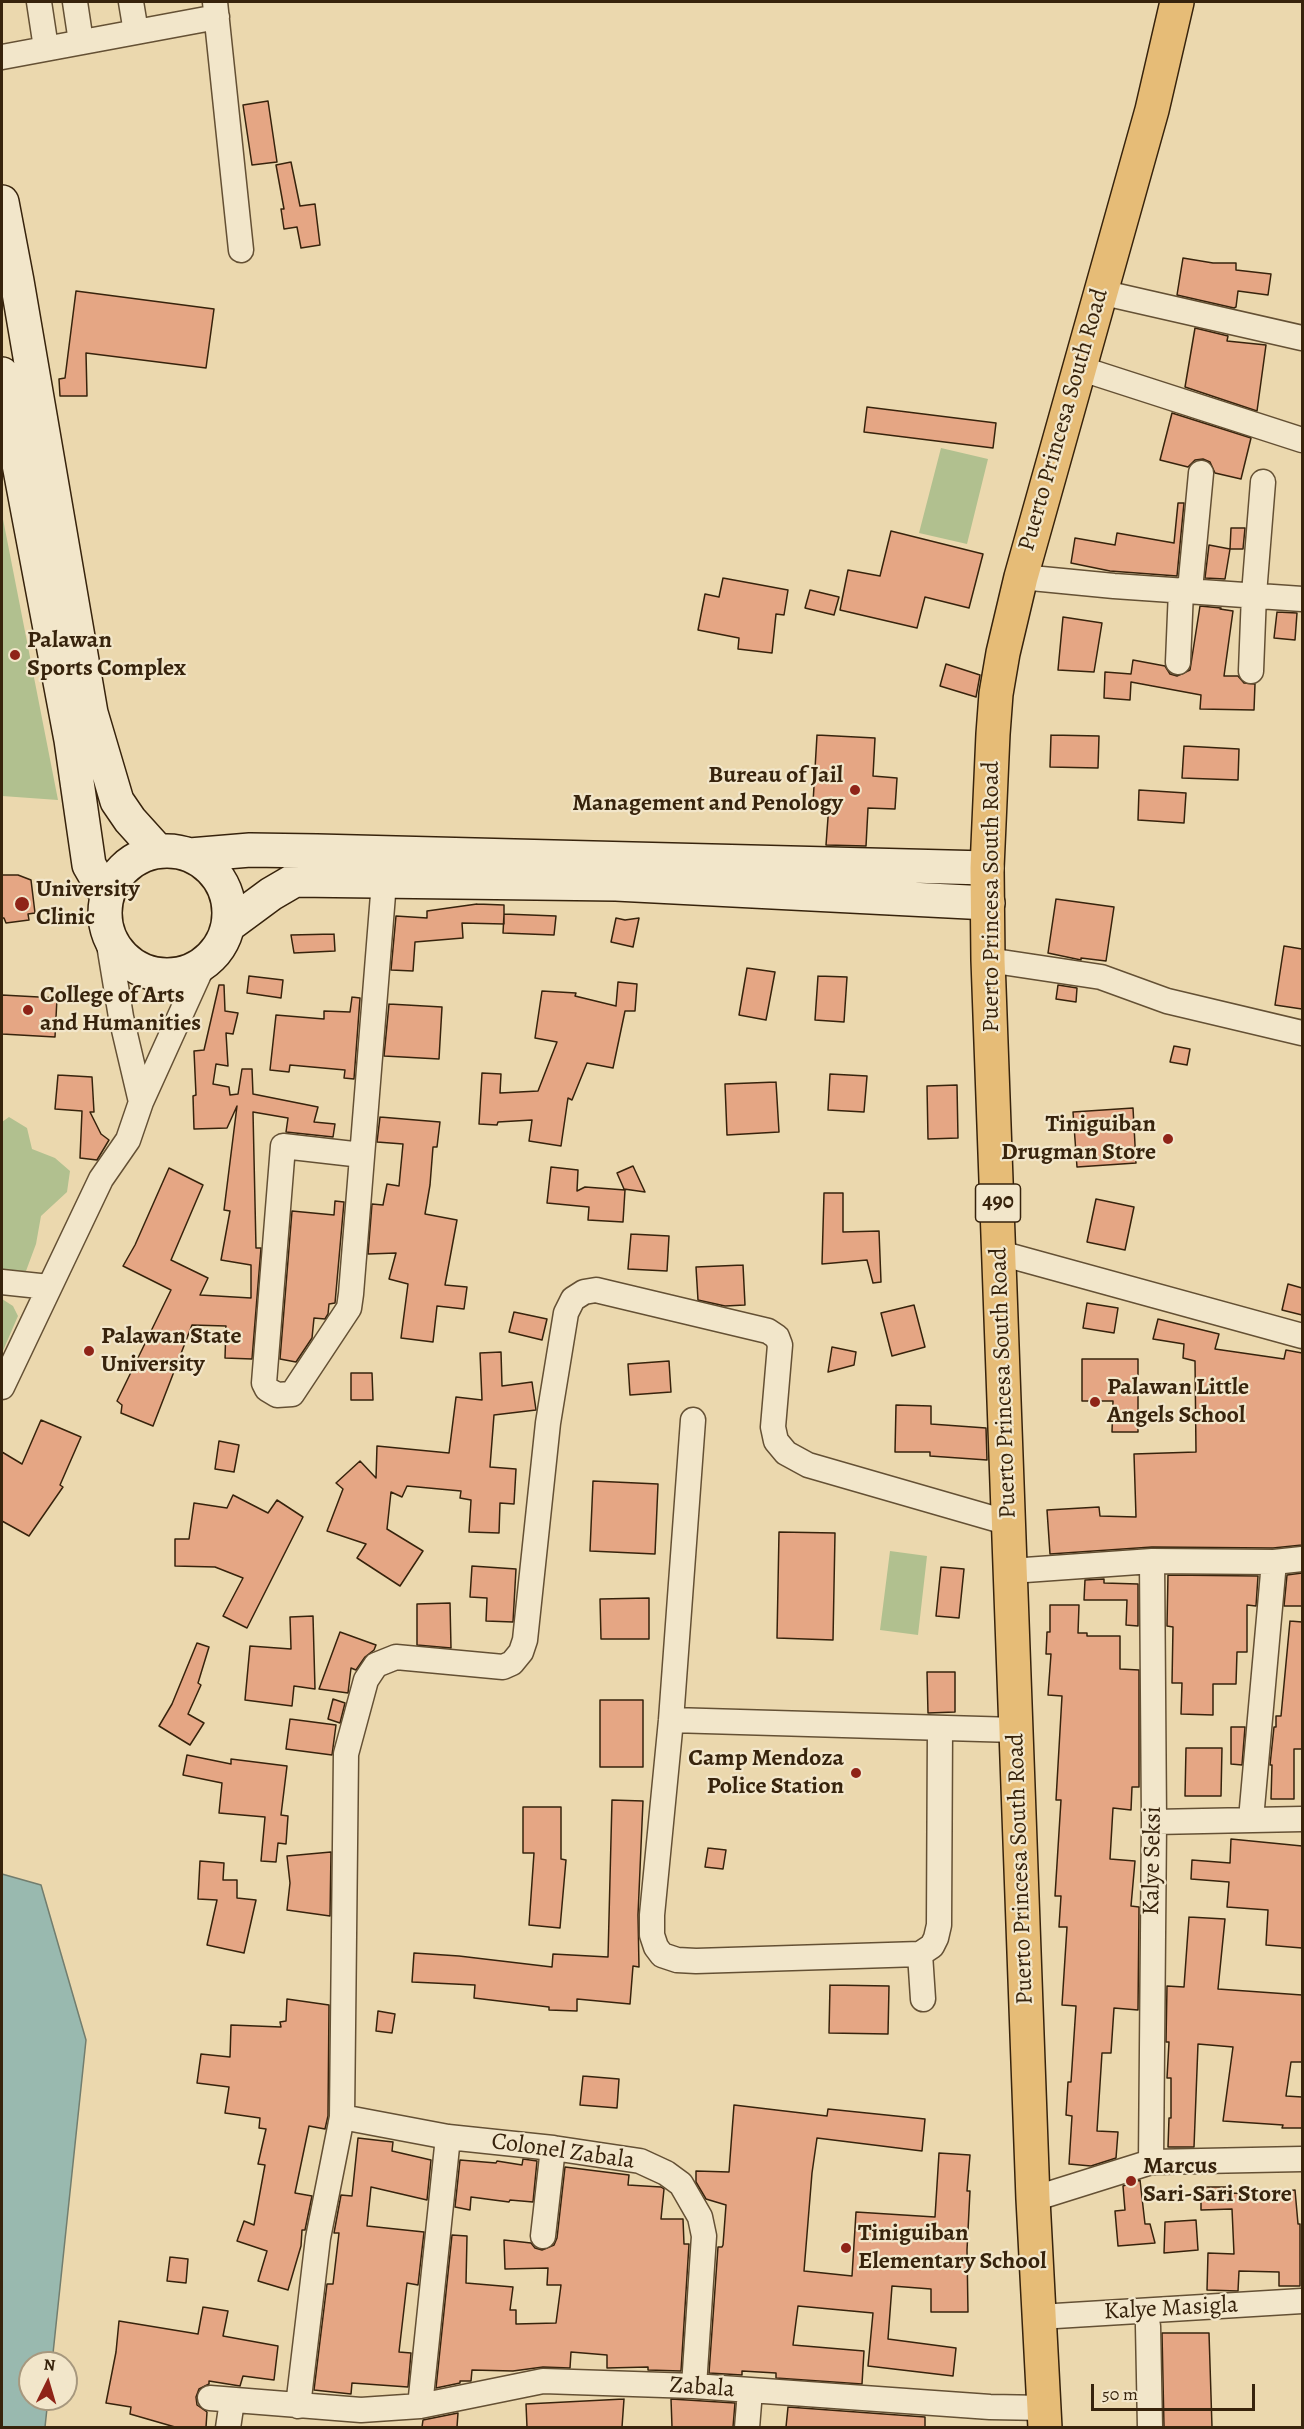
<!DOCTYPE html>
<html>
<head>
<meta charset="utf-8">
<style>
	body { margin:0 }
	#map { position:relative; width:1304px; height:2429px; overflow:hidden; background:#ebd8ae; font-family:Alegreya,serif }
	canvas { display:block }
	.frame { position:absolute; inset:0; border:3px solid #37230c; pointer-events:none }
	.north { position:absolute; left:18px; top:2351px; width:60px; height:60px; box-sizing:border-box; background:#f2e6ca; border:2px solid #a7987e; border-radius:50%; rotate:5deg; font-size:16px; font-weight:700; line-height:24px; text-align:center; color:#37230c }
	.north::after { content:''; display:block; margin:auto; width:21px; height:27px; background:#8f2418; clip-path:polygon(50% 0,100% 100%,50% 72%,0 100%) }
	.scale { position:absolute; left:1091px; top:2384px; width:164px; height:27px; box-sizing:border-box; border:3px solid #37230c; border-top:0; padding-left:8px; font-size:18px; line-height:21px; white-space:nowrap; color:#37230c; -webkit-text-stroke:4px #f2e6ca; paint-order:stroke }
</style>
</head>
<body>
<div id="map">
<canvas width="1304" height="2429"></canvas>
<div class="frame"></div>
<div class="north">N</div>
<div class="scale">50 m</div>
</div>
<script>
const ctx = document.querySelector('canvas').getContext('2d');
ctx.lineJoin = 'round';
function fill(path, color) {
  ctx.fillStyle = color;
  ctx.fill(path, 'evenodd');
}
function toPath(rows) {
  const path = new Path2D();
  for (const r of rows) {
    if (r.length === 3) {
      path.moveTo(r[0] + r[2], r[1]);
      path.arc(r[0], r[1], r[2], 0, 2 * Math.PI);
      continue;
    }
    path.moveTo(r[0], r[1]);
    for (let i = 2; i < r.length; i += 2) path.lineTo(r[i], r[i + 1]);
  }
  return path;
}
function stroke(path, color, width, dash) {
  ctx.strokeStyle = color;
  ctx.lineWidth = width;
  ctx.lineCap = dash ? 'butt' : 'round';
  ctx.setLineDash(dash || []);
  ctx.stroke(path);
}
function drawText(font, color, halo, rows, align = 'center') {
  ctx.font = font + ' Alegreya,serif';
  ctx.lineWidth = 4.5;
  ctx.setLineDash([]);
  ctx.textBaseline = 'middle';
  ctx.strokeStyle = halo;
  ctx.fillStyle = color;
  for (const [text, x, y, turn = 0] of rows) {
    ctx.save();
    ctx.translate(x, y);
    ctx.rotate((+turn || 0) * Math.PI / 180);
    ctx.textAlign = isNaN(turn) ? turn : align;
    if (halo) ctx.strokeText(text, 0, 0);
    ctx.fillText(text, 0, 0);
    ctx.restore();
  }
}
const green = toPath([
	[941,448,988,459,967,544,919,533],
	[2,514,58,800,2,796],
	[9,1117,27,1128,32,1149,55,1158,70,1171,67,1192,41,1216,36,1244,26,1271,3,1273,2,1122],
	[2,1299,13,1306,18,1316,2,1353],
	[890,1551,927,1556,918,1635,880,1630]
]);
const water = toPath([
	[2,1874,41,1885,86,2040,52,2363,30,2363,30,2399,48,2399,45,2427,2,2427,2,1874]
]);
const building = toPath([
	[268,101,277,162,252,165,243,105,268,101],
	[291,162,300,206,315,204,320,245,301,248,297,227,284,229,281,209,284,209,276,165,291,162],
	[1183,258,1213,263,1236,263,1236,270,1271,274,1268,295,1238,291,1236,307,1234,308,1177,295,1183,258],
	[76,291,214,309,206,368,86,353,87,396,60,396,59,379,65,378,76,291],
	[1195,328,1228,336,1227,341,1266,345,1257,411,1185,387,1195,328],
	[867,407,996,423,993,448,864,432,867,407],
	[1172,413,1251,438,1241,479,1215,473,1210,462,1203,459,1195,460,1188,467,1160,460,1172,413],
	[1178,503,1184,503,1177,576,1110,571,1071,563,1075,538,1115,545,1117,533,1174,543,1178,503],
	[1231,528,1245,528,1243,549,1230,549,1231,528],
	[891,531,983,554,969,608,925,597,917,628,840,610,848,570,880,576,891,531],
	[1209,545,1230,549,1225,579,1205,578,1209,545],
	[723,578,788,590,784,615,776,614,772,653,738,649,739,638,698,630,705,594,719,597,723,578],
	[810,590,839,597,834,615,805,608,810,590],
	[1200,606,1221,608,1220,609,1233,611,1224,676,1238,676,1244,683,1255,684,1254,710,1200,709,1201,695,1131,682,1130,700,1104,698,1105,672,1131,674,1133,660,1165,666,1170,674,1177,676,1190,670,1200,606],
	[1277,612,1297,613,1295,640,1274,638,1277,612],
	[1063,617,1102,623,1094,672,1058,670,1063,617],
	[946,664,980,675,976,697,940,686,946,664],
	[817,735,875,738,873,776,897,778,895,809,868,808,866,846,826,845,829,804,813,803,817,735],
	[1051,735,1099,736,1098,768,1050,767,1051,735],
	[1184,746,1239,749,1238,780,1182,778,1184,746],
	[1139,790,1186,793,1184,823,1138,820,1139,790],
	[2,875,18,875,31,880,35,913,28,914,29,920,6,923,4,918,2,918,2,875],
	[1056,899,1114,907,1106,961,1081,958,1081,960,1048,953,1056,899],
	[477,904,504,905,504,924,462,923,463,938,415,942,413,971,391,970,396,916,427,918,427,911,477,904],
	[504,914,556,916,554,935,503,933,504,914],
	[616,918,625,920,639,918,633,947,611,942,616,918],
	[334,934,335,951,294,953,291,935,334,934],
	[1284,946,1302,949,1302,1009,1275,1005,1284,946],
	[747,968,775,972,766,1020,739,1015,747,968],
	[249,976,283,980,281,998,247,993,249,976],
	[818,976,847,977,844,1022,815,1020,818,976],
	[618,982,637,984,635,1011,625,1011,613,1068,587,1063,572,1100,568,1098,561,1146,529,1141,532,1120,498,1122,497,1125,479,1124,482,1073,501,1074,500,1093,538,1091,557,1042,535,1038,542,991,576,993,575,996,616,1006,618,982],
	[219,985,224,985,225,1011,238,1013,233,1034,226,1033,228,1066,216,1064,213,1084,229,1087,230,1095,238,1094,242,1069,252,1069,253,1094,318,1107,314,1122,335,1124,333,1137,286,1132,288,1118,253,1112,256,1248,261,1248,252,1359,225,1358,226,1326,192,1325,153,1426,121,1413,122,1405,117,1401,171,1290,123,1266,135,1245,169,1168,203,1185,171,1260,208,1278,200,1295,251,1298,251,1265,221,1260,230,1211,224,1210,237,1106,227,1128,194,1129,193,1096,196,1095,194,1051,204,1050,219,985],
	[1058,985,1077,988,1076,1002,1056,999,1058,985],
	[2,995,57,998,55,1037,2,1034,2,995],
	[352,997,360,998,354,1079,344,1078,345,1070,290,1065,289,1072,270,1070,276,1015,324,1019,324,1011,350,1012,352,997],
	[389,1004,442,1007,439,1059,384,1056,389,1004],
	[1174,1046,1190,1049,1187,1065,1170,1062,1174,1046],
	[830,1074,867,1076,864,1112,828,1110,830,1074],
	[58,1075,92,1077,94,1112,90,1112,101,1134,109,1140,97,1160,80,1158,82,1111,55,1109,58,1075],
	[776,1082,779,1132,727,1135,725,1084,776,1082],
	[957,1085,958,1138,928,1139,927,1086,957,1085],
	[1133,1108,1136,1163,1077,1167,1073,1112,1133,1108],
	[380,1117,440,1122,437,1147,433,1147,430,1185,425,1214,457,1220,445,1285,467,1287,464,1309,437,1306,433,1342,401,1338,408,1284,389,1279,396,1253,368,1254,372,1204,383,1205,387,1184,399,1186,403,1144,377,1142,380,1117],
	[633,1166,645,1192,624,1189,617,1173,633,1166],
	[551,1167,578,1170,577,1191,585,1187,625,1190,623,1222,588,1220,589,1207,547,1203,551,1167],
	[824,1193,843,1193,843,1232,879,1231,881,1282,873,1283,867,1260,822,1264,824,1193],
	[1096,1199,1134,1207,1125,1250,1087,1242,1096,1199],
	[335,1201,344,1202,335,1303,329,1304,328,1314,325,1319,314,1318,312,1338,296,1362,280,1359,292,1211,334,1215,335,1201],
	[631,1234,669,1236,667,1271,628,1269,631,1234],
	[743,1265,745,1305,725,1306,698,1300,696,1267,743,1265],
	[1288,1284,1302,1288,1302,1315,1282,1310,1288,1284],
	[1087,1303,1118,1308,1114,1333,1083,1328,1087,1303],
	[914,1305,925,1347,892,1356,881,1313,914,1305],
	[514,1312,547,1319,542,1340,509,1332,514,1312],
	[1158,1319,1219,1334,1215,1349,1284,1359,1286,1350,1302,1353,1302,1545,1273,1548,1152,1547,1050,1554,1047,1510,1099,1507,1100,1516,1136,1517,1134,1454,1196,1452,1195,1361,1183,1358,1184,1344,1153,1339,1158,1319],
	[832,1347,856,1352,854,1365,828,1372,832,1347],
	[501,1352,502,1386,532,1382,536,1410,494,1415,490,1467,516,1469,514,1504,500,1503,499,1533,469,1532,471,1500,460,1498,461,1491,407,1486,402,1497,391,1492,387,1529,423,1551,400,1586,357,1558,366,1544,327,1531,343,1489,336,1483,360,1461,376,1478,377,1446,449,1453,456,1397,482,1400,480,1353,501,1352],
	[1082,1359,1138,1359,1138,1432,1112,1432,1113,1401,1082,1401,1082,1359],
	[669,1361,671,1392,630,1395,628,1364,669,1361],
	[351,1373,372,1373,373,1400,351,1400,351,1373],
	[896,1405,931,1406,931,1424,986,1428,987,1460,930,1456,930,1452,895,1452,896,1405],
	[41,1420,81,1437,60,1485,63,1487,29,1536,2,1521,2,1452,22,1464,41,1420],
	[219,1441,239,1445,234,1472,215,1469,219,1441],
	[593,1481,658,1484,655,1554,590,1551,593,1481],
	[233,1495,268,1513,277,1500,303,1517,247,1628,223,1616,243,1578,215,1567,175,1566,175,1539,189,1539,194,1503,227,1508,233,1495],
	[779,1532,835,1533,833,1640,777,1638,779,1532],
	[472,1566,516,1569,513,1622,486,1621,487,1598,470,1597,472,1566],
	[941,1567,964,1569,959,1618,936,1616,941,1567],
	[1302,1573,1302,1606,1284,1606,1287,1575,1302,1573],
	[1168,1575,1258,1576,1256,1606,1247,1605,1247,1652,1237,1652,1236,1684,1213,1684,1213,1715,1181,1714,1182,1683,1172,1683,1173,1627,1167,1626,1168,1575],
	[1104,1579,1104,1583,1138,1584,1138,1626,1126,1625,1127,1600,1084,1600,1085,1580,1104,1579],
	[649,1598,649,1639,601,1639,600,1599,649,1598],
	[450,1603,451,1648,417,1645,417,1604,450,1603],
	[1050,1605,1079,1605,1078,1633,1087,1633,1087,1636,1120,1636,1120,1669,1139,1670,1139,1787,1132,1787,1131,1810,1113,1808,1110,1859,1135,1861,1131,1906,1139,1907,1138,2010,1114,2008,1111,2053,1102,2053,1097,2131,1118,2132,1116,2158,1091,2166,1069,2164,1072,2116,1066,2115,1068,2082,1071,2082,1076,2006,1062,2005,1067,1927,1059,1927,1061,1896,1055,1896,1061,1800,1056,1800,1062,1696,1048,1695,1051,1654,1046,1654,1047,1632,1050,1632,1050,1605],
	[313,1616,315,1689,294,1686,292,1706,245,1700,250,1646,291,1649,290,1617,313,1616],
	[1290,1621,1302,1622,1302,1749,1294,1749,1294,1799,1271,1799,1272,1765,1270,1765,1274,1727,1276,1727,1276,1716,1281,1716,1290,1621],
	[340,1632,376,1645,374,1650,365,1657,356,1670,351,1668,348,1693,319,1689,340,1632],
	[197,1643,209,1647,198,1683,201,1685,188,1714,204,1723,190,1745,159,1726,172,1704,197,1643],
	[927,1672,955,1672,955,1712,928,1713,927,1672],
	[333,1699,345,1703,340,1723,328,1719,333,1699],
	[600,1700,643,1700,643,1767,600,1767,600,1700],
	[290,1719,336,1725,332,1755,286,1749,290,1719],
	[1231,1727,1245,1727,1242,1765,1231,1764,1231,1727],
	[1186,1748,1222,1748,1221,1796,1185,1796,1186,1748],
	[187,1755,231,1764,231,1759,287,1766,281,1815,288,1816,286,1844,278,1843,276,1862,261,1861,265,1817,219,1813,222,1783,183,1775,187,1755],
	[612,1800,643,1801,638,1915,639,1967,633,1966,630,2004,577,1999,577,2011,549,2010,549,2007,474,1998,475,1985,412,1982,414,1953,459,1956,552,1967,553,1954,608,1957,612,1800],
	[523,1807,561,1807,561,1859,566,1860,560,1928,529,1925,534,1853,523,1853,523,1807],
	[1231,1839,1302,1846,1302,1948,1266,1945,1268,1910,1227,1907,1229,1882,1191,1879,1192,1860,1230,1863,1231,1839],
	[708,1848,726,1850,723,1869,705,1867,708,1848],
	[331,1852,330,1916,287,1910,290,1883,287,1856,331,1852],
	[200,1861,224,1863,223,1880,237,1880,237,1898,256,1900,244,1953,207,1945,217,1900,198,1899,200,1861],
	[1189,1917,1225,1919,1218,1989,1302,1995,1302,2062,1291,2062,1286,2096,1302,2097,1302,2128,1282,2128,1283,2125,1223,2121,1233,2047,1198,2044,1194,2147,1168,2147,1169,2118,1171,2118,1171,2078,1167,2078,1169,2042,1166,2042,1167,1986,1184,1987,1189,1917],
	[830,1985,889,1986,888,2034,829,2033,830,1985],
	[287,1999,329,2005,328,2116,325,2129,309,2126,295,2193,312,2196,305,2230,302,2230,301,2246,288,2290,258,2281,267,2251,237,2241,244,2221,254,2225,265,2165,258,2164,266,2129,259,2128,260,2118,225,2113,229,2087,197,2083,201,2054,230,2057,231,2025,281,2027,280,2022,286,2021,287,1999],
	[378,2011,395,2014,392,2033,376,2031,378,2011],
	[583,2076,619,2079,617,2108,580,2105,583,2076],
	[734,2105,827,2116,828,2109,925,2119,922,2151,817,2138,812,2173,804,2271,852,2276,856,2212,935,2217,939,2153,970,2155,967,2191,970,2191,967,2250,968,2312,931,2312,931,2289,892,2286,888,2339,956,2348,953,2376,868,2366,873,2313,798,2306,793,2345,864,2351,862,2384,776,2378,776,2373,742,2371,742,2375,709,2373,718,2247,722,2247,723,2245,726,2205,706,2199,696,2182,696,2171,729,2172,734,2105],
	[358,2138,393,2142,392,2151,431,2160,427,2200,371,2187,367,2226,424,2232,418,2285,407,2283,399,2352,411,2353,408,2387,352,2383,351,2394,314,2390,327,2284,333,2284,339,2233,334,2233,341,2195,352,2196,358,2138],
	[523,2159,537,2161,533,2202,510,2200,509,2202,471,2197,470,2210,455,2207,460,2160,496,2163,497,2161,522,2165,523,2159],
	[565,2167,629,2175,628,2185,661,2187,664,2189,661,2219,683,2219,684,2244,689,2244,681,2371,648,2370,648,2367,607,2368,607,2355,571,2352,570,2368,543,2367,513,2371,472,2370,471,2381,460,2381,460,2383,436,2388,452,2235,467,2236,466,2283,513,2287,510,2310,516,2310,516,2324,556,2323,561,2285,547,2285,548,2268,505,2269,504,2240,531,2243,535,2248,542,2250,554,2245,557,2238,565,2167],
	[1140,2180,1145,2224,1150,2224,1155,2243,1118,2246,1115,2211,1125,2210,1123,2186,1140,2180],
	[1201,2187,1228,2187,1228,2193,1258,2194,1295,2190,1298,2224,1300,2224,1300,2286,1279,2286,1279,2272,1239,2271,1238,2291,1207,2290,1208,2253,1234,2254,1232,2209,1201,2210,1201,2187],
	[1196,2220,1198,2250,1164,2253,1165,2222,1196,2220],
	[170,2257,188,2259,186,2283,167,2281,170,2257],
	[203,2307,228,2311,223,2336,278,2346,274,2380,243,2376,240,2386,209,2381,209,2384,199,2389,196,2397,197,2405,207,2412,206,2427,175,2427,130,2414,131,2407,106,2403,116,2352,119,2321,198,2334,203,2307],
	[1162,2333,1209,2333,1212,2427,1164,2427,1162,2333],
	[624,2399,622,2427,527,2427,526,2404,624,2399],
	[671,2399,735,2403,733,2427,672,2427,671,2399],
	[788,2407,925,2417,925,2427,786,2427,788,2407],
	[458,2413,457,2427,422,2427,423,2420,458,2413]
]);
const street = toPath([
	[39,2,46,48],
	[75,2,81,42],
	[131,2,136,32],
	[215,2,241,250],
	[2,57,217,17],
	[1100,292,1302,338],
	[1079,368,1302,440],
	[1021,577,1114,586,1302,599],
	[1190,590,1201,473],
	[1178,662,1181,590],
	[1251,671,1254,594,1263,482],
	[105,920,121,1017,141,1102],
	[988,960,1101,977,1167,1001,1302,1033],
	[362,1155,283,1146,264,1383,267,1389,277,1395,292,1394,349,1308,351,1294,384,882],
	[1000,1253,1302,1336],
	[2,1282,49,1287],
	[2,1387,101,1179,128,1140,141,1102,204,963],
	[693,1420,671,1720,652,1915,652,1935,656,1947,662,1955,677,1960,696,1961,920,1954],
	[1011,1571,1152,1561,1274,1562,1302,1559],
	[671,1720,1015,1730],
	[1251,1819,1274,1562],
	[1154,1822,1302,1819],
	[923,1999,920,1954,932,1946,936,1938,939,1925,940,1728],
	[342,2117,448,2137,553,2148,640,2161,666,2173,681,2184,700,2217,704,2236,694,2386],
	[1151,2162,1154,1822,1152,1561],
	[1033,2199,1151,2162,1302,2159],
	[543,2236,553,2148],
	[1039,2317,1302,2301],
	[1148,2326,1150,2428],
	[210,2398,361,2410,420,2406,543,2381,694,2386,990,2407,1045,2408],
	[298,2406,318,2238,342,2117,346,1754,366,1680,376,1665,396,1657,503,1667,512,1663,521,1652,525,1640,548,1423,566,1313,573,1299,584,1292,596,1290,768,1331,777,1337,780,1345,773,1427,776,1441,786,1453,808,1465,1009,1523],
	[420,2406,448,2137],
	[228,2428,232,2401],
	[747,2428,750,2391]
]);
const secondary = toPath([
	[2,202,17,281,91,713,117,801,130,820,158,851],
	[2,374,71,740,89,865,107,896],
	[167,913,62],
	[190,855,250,850,317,851,987,868],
	[229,925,271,894,295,880,616,884,988,903]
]);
const primary = toPath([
	[1045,2428,1033,2199,988,960,987,868,993,734,996,694,1003,653,1021,577,1152,110,1177,2]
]);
const markers = [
	[15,655,6,"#8f2418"],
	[855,790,6,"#8f2418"],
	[22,904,8,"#8f2418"],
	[28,1010,6,"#8f2418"],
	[1168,1139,6,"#8f2418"],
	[89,1351,6,"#8f2418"],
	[1095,1402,6,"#8f2418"],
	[856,1773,6,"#8f2418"],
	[1131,2181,6,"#8f2418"],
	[846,2248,6,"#8f2418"]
];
const shields = [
	[998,1203,45]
];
const shieldNames = [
	["490",998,1203]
];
const streetNames = [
	["Puerto Princesa South Road",1064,420,-74],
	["Puerto Princesa South Road",992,897,-90],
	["Puerto Princesa South Road",1004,1383,-92],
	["Kalye Seksi",1153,1861,-89],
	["Puerto Princesa South Road",1021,1869,-92],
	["Colonel Zabala",563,2152,8],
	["Kalye Masigla",1171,2309,-3],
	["Zabala",702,2388,4]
];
const poiNames = [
	["Palawan",27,641],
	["Sports Complex",27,669],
	["Bureau of Jail",843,776,"right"],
	["Management and Penology",843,804,"right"],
	["University",36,890],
	["Clinic",36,918],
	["College of Arts",40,996],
	["and Humanities",40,1024],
	["Tiniguiban",1156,1125,"right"],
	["Drugman Store",1156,1153,"right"],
	["Palawan State",101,1337],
	["University",101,1365],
	["Palawan Little",1107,1388],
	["Angels School",1107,1416],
	["Camp Mendoza",844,1759,"right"],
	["Police Station",844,1787,"right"],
	["Marcus",1143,2167],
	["Sari-Sari Store",1143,2195],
	["Tiniguiban",858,2234],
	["Elementary School",858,2262]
];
fill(green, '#b1c08f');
fill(water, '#99b9af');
stroke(water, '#727d6e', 1.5);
fill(building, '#e5a684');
stroke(building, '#37230c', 1.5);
stroke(street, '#645034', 27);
stroke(secondary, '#37230c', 36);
stroke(primary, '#37230c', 36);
stroke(street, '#f2e6ca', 24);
stroke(secondary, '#f2e6ca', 33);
stroke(primary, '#e6bc77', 33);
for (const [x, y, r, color] of markers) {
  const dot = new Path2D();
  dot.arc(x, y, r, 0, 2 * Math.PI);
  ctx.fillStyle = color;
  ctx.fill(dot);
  stroke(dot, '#f2e6ca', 2);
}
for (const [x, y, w] of shields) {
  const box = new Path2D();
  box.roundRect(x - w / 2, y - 19, w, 38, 4.5);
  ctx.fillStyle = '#f2e6ca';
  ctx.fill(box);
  stroke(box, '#37230c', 1.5);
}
drawText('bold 22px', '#37230c', null, shieldNames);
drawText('24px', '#37230c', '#f2e6ca', streetNames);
drawText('bold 24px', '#37230c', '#f2e6ca', poiNames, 'left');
</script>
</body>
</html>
